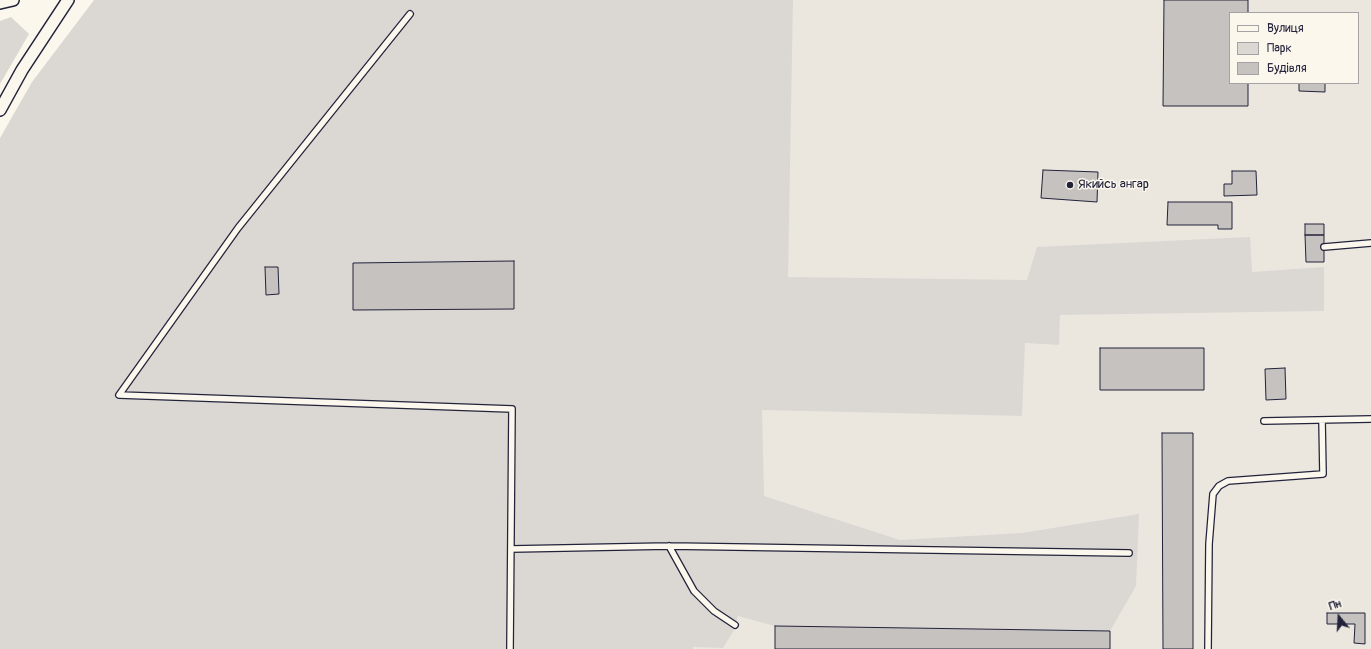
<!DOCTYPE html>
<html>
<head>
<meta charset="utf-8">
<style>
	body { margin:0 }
	#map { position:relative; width:1371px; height:649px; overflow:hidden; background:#fbf7ec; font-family:Pangolin,sans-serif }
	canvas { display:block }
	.legend { position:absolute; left:1229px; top:12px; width:130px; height:72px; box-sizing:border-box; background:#fbf7ec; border:1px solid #a4a2a5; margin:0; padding:5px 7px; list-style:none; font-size:12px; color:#22223b }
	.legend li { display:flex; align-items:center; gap:8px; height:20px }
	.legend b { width:20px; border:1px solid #a4a2a5 }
	.north { position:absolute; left:1319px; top:597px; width:40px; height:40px; -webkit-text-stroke:3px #fbf7ec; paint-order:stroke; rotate:342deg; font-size:11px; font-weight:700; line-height:16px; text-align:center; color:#22223b }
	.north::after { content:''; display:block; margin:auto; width:14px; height:18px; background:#22223b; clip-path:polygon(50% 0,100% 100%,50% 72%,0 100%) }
</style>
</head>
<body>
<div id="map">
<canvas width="1371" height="649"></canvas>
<ul class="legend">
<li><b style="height:5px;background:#fbf7ec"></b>Вулиця</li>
<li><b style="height:11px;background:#dbd8d3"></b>Парк</li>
<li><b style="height:11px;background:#c6c2c0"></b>Будівля</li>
</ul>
<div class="north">Пн</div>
</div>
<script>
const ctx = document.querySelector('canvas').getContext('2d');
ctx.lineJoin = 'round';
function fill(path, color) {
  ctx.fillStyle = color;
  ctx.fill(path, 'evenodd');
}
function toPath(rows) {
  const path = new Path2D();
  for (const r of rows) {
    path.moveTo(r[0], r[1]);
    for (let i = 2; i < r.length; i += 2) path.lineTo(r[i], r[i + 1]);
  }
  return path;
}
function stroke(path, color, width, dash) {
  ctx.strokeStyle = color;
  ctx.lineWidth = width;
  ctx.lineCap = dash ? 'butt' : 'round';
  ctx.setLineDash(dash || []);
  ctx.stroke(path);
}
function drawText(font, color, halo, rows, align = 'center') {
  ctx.font = font + ' Pangolin,sans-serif';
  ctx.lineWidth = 3;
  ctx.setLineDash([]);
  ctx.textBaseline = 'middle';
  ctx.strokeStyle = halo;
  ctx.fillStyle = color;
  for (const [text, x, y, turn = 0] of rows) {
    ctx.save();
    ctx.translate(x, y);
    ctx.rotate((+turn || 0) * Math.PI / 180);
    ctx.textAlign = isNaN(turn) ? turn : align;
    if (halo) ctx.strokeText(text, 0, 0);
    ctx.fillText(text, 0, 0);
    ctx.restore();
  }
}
const built = toPath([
	[359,0,1371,0,1371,649,29,649],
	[1230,13,1358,13,1358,83,1230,83]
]);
const green = toPath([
	[94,0,793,0,788,277,1027,280,1037,247,1250,237,1252,272,1324,267,1324,311,1060,315,1059,345,1025,343,1022,416,762,410,764,496,900,540,1022,533,1139,514,1136,586,1110,631,775,626,738,616,734,630,723,648,693,647,693,649,0,649,0,138,32,82],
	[11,17,29,34,0,84,0,21]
]);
const building = toPath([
	[1164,0,1248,0,1248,13,1230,13,1230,83,1248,83,1248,106,1163,106,1164,0],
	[1299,83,1325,83,1325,92,1299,91,1299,83],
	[1043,170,1098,172,1097,202,1041,198,1043,170],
	[1232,171,1256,171,1257,195,1224,196,1224,184,1232,184,1232,171],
	[1168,202,1232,202,1232,229,1218,229,1218,225,1167,225,1168,202],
	[1305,224,1324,224,1324,235,1305,235,1305,224],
	[1305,235,1324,235,1324,262,1306,262,1305,235],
	[514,261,514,309,353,310,353,263,514,261],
	[265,267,278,267,279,294,266,295,265,267],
	[1100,348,1204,348,1204,390,1100,390,1100,348],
	[1285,368,1286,399,1266,400,1265,369,1285,368],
	[1162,433,1193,433,1193,649,1163,649,1162,433],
	[1327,613,1365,613,1365,644,1354,643,1355,624,1327,624,1327,613],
	[775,626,1110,631,1110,649,775,649,775,626]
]);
const service = toPath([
	[410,14,238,228,119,395,512,409,510,649],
	[1324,247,1371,243],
	[1264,421,1371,419],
	[669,546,694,591,714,611,735,625],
	[511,549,669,546,1129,553],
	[1208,649,1209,544,1213,494,1219,486,1228,481,1323,474,1322,420]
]);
const minor = toPath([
	[0,3,13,0],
	[0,110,22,70,68,0]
]);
const markers = [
	[1070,185,4,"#22223b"]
];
const poiNames = [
	["Якийсь ангар",1078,185]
];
fill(built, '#ebe7df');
fill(green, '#dbd8d3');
fill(building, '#c6c2c0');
stroke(building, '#22223b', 1);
stroke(service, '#22223b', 8);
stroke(minor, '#22223b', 14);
stroke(service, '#fbf7ec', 5.5);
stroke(minor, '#fbf7ec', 11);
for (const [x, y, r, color] of markers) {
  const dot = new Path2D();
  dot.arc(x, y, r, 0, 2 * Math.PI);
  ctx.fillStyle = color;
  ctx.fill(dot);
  stroke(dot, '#fbf7ec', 1.5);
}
drawText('13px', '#22223b', '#fbf7ec', poiNames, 'left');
</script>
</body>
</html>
